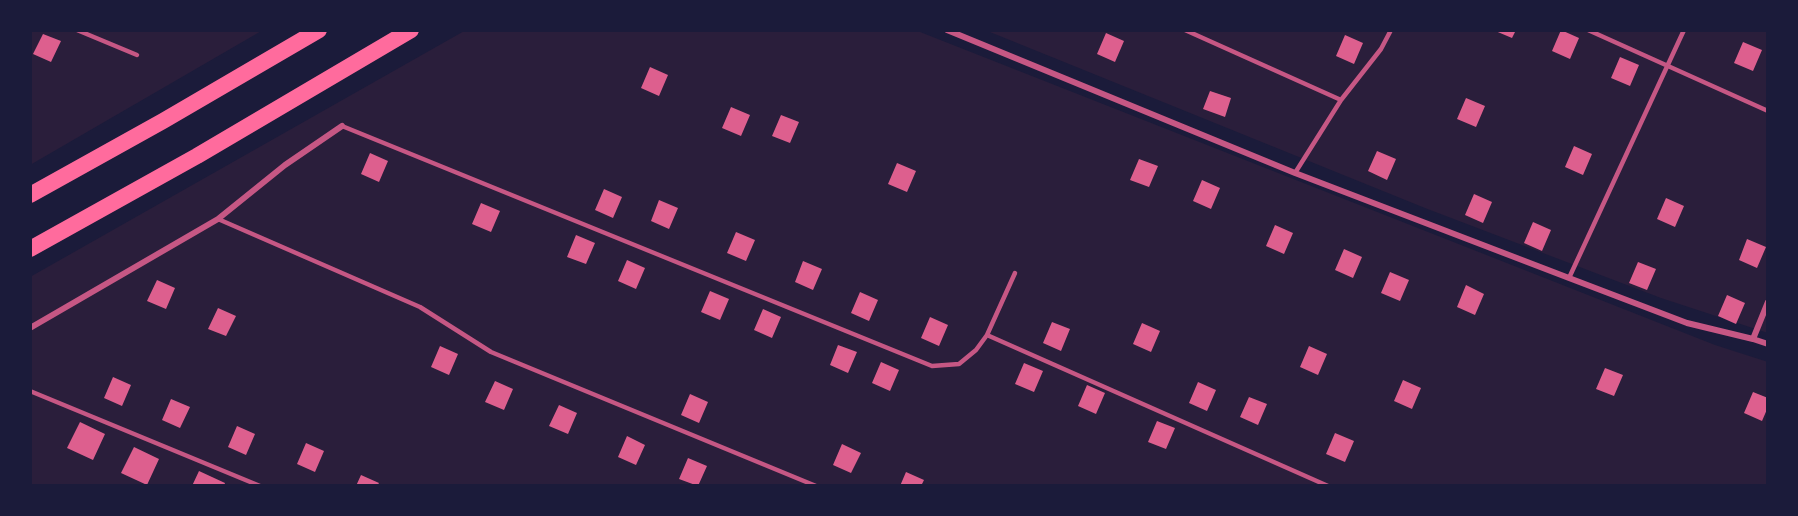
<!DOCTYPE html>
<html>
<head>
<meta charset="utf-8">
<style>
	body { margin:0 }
	#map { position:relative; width:1798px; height:516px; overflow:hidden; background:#1b1b3a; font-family:"Crimson Pro",serif }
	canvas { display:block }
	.frame { position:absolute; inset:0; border:32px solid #1b1b3a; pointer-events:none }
</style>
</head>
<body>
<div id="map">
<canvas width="1798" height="516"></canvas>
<div class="frame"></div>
</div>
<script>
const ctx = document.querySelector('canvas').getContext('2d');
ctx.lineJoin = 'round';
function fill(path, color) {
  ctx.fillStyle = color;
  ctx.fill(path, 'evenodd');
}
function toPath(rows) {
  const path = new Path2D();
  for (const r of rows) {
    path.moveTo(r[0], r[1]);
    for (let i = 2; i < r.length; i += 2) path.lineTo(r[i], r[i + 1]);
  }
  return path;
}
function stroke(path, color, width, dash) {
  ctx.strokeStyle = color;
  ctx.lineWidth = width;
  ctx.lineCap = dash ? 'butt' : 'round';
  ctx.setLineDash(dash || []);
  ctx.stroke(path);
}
const green = toPath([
	[30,30,263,30,30,165],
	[466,30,915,30,1715,345,1768,362,1768,486,30,486,30,277],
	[985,30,1768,30,1768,333,1661,298,1425,208]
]);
const building = toPath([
	[1493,30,1516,30,1512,38],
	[1561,30,1579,38,1570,59,1552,51],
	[1106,33,1124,41,1115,62,1097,54],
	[43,34,61,41,51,62,33,54],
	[1345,35,1363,43,1354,64,1336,56],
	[1743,42,1762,50,1753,71,1734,63],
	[1620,57,1639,65,1630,86,1611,78],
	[650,67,668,75,659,96,641,88],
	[1210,91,1231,98,1225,117,1203,109],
	[1466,98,1485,106,1476,127,1457,119],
	[731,107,750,115,741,136,722,128],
	[781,115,799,122,790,143,772,136],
	[1574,146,1592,154,1583,175,1565,167],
	[1377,151,1396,159,1387,180,1368,171],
	[370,153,388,161,379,182,361,174],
	[1139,159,1158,166,1149,187,1130,180],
	[897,163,916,171,907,192,888,184],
	[1202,180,1220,188,1211,209,1193,201],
	[604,189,622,197,613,218,595,210],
	[1474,194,1492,202,1483,223,1465,215],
	[1666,198,1684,206,1675,227,1657,219],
	[659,200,678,208,669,229,651,221],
	[481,203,500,211,491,232,472,224],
	[1533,222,1551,230,1542,251,1524,243],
	[1275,225,1293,233,1284,254,1266,246],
	[736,232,755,240,746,261,727,253],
	[576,235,595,243,586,264,567,257],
	[1747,239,1766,247,1757,268,1739,260],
	[1344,249,1362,257,1353,278,1335,270],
	[627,260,645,268,636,289,618,281],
	[803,261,822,269,813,290,795,282],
	[1638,262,1656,269,1647,290,1629,283],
	[1390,272,1409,280,1400,301,1381,293],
	[157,280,175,288,166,309,147,301],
	[1466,285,1484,294,1475,315,1457,307],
	[710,291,729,299,720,320,701,312],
	[860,292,878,300,869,321,851,313],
	[1727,295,1745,303,1736,324,1718,316],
	[218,308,236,316,226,336,208,329],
	[763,309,781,317,772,338,754,330],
	[930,317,948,325,939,346,921,338],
	[1052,322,1070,329,1061,351,1043,343],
	[1142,323,1160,331,1151,352,1133,344],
	[838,345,857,352,848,373,830,365],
	[440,346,458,354,449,375,431,367],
	[1309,346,1327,354,1318,375,1300,367],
	[881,362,899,370,890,391,872,383],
	[1024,363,1043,371,1034,392,1015,384],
	[1605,368,1623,375,1614,396,1596,389],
	[113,377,131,385,122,406,104,398],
	[1403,380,1421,388,1412,409,1394,401],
	[495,381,513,389,504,410,485,402],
	[1198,382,1216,390,1207,411,1189,403],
	[1087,385,1105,393,1096,414,1078,406],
	[1753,392,1768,398,1768,407,1762,421,1744,413],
	[690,394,708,402,699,423,681,415],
	[1249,397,1267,404,1258,425,1240,417],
	[171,399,190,407,180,428,162,420],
	[559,405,577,413,568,434,549,426],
	[1157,421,1175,428,1166,449,1148,442],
	[80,422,105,434,93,460,67,448],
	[237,426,255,434,246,455,228,447],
	[1335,433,1354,441,1345,462,1326,454],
	[627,436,645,445,636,465,618,457],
	[306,443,324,451,315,472,297,464],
	[842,444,861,453,851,473,833,465],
	[134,447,159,459,147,485,121,473],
	[688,458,707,466,698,486,679,479],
	[199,471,225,483,224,486,192,486],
	[906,472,924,480,921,486,900,486],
	[361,475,379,483,377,486,356,486]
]);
const service = toPath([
	[77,30,137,55],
	[1185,30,1341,100],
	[1588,30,1768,111],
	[342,126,932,366,959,364,976,350,987,335,1015,273],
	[1295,173,1341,100,1381,49,1391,30],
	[218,219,420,307,491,352,816,486],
	[1569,278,1684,30],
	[987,335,1328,486],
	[30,391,260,486]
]);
const minor = toPath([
	[947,30,1295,173,1569,278,1687,323,1753,339],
	[1768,302,1753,339,1768,344],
	[30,328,218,219,285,165,342,126]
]);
const trunk = toPath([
	[30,195,163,121,319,30],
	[30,249,197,156,411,30]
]);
fill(green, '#2a1e3b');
fill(building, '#dd5f8e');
stroke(service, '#c65784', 4.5);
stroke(minor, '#c65784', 6);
stroke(trunk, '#ff6b9d', 16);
</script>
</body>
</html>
